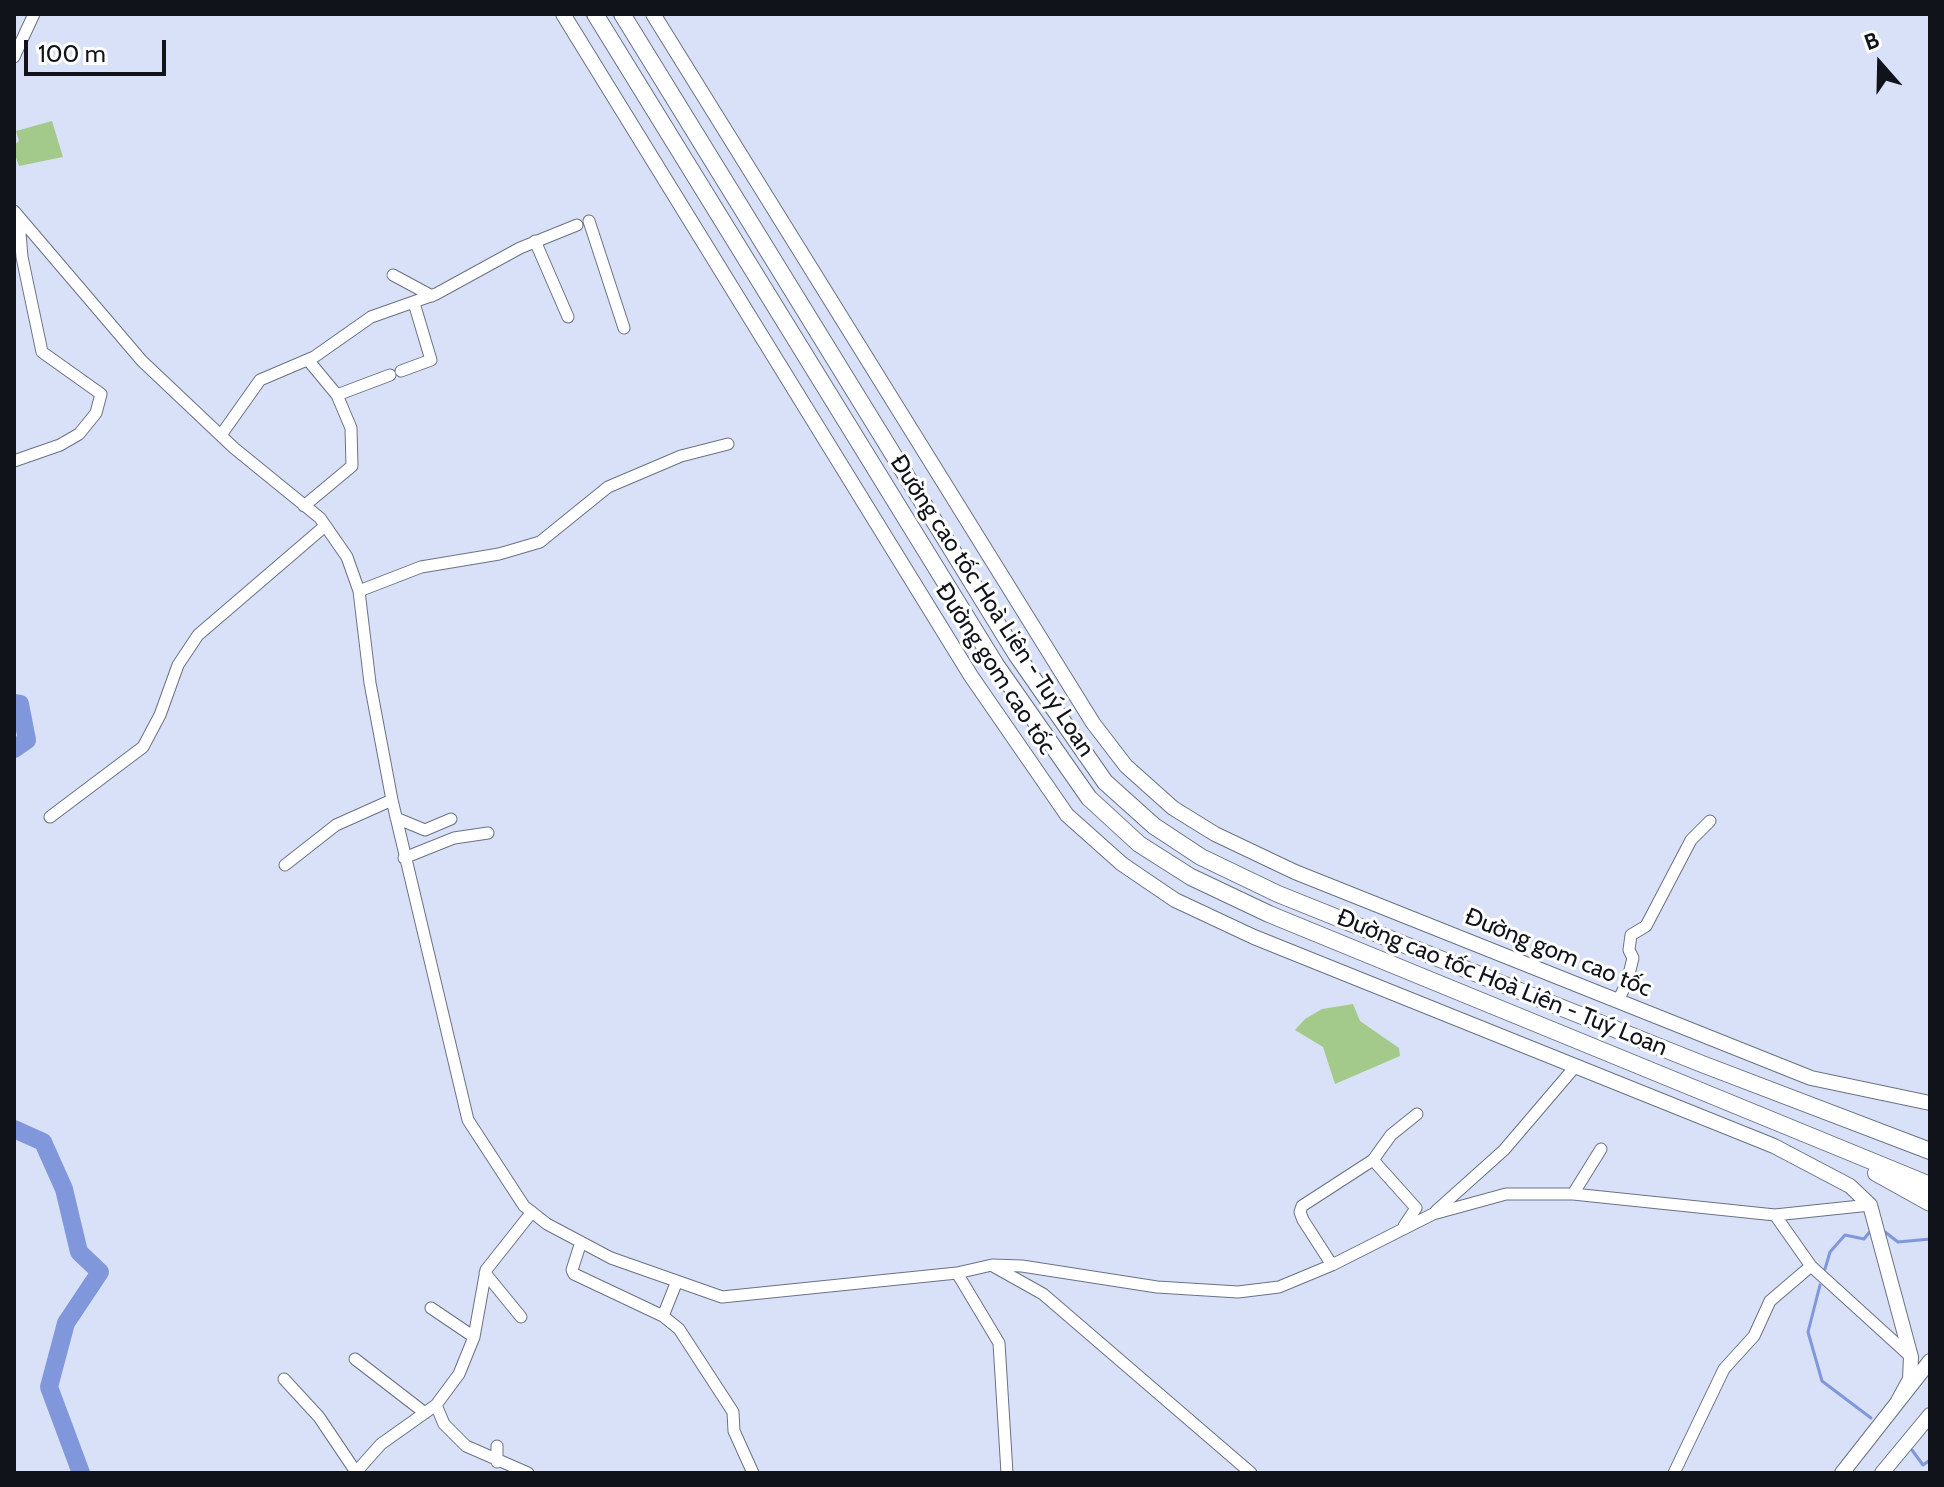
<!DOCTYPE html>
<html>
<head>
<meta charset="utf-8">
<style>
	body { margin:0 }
	#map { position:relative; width:1944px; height:1487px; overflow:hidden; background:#d8e1f7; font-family:Cabin,sans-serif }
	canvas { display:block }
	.frame { position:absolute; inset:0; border:16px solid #10131a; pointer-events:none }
	.north { position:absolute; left:1840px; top:24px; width:80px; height:80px; -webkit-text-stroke:6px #fff; paint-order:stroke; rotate:340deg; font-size:22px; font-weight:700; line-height:32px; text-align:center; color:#10131a }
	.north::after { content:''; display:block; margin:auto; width:28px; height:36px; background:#10131a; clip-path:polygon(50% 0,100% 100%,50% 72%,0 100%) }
	.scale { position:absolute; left:24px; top:40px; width:142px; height:36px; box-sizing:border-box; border:4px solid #10131a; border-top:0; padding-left:10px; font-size:24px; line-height:28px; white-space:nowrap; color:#10131a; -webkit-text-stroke:6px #fff; paint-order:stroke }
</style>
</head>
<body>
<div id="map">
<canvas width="1944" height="1487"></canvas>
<div class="frame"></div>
<div class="north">B</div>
<div class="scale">100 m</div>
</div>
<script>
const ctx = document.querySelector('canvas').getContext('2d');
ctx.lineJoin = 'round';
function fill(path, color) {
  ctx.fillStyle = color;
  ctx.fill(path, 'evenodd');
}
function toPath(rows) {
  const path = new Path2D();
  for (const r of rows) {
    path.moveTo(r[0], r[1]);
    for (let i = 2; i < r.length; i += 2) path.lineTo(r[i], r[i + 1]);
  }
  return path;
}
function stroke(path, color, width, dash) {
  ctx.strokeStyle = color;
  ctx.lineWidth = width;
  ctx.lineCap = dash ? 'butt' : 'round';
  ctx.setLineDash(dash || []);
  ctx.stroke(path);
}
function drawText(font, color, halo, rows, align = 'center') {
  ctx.font = font + ' Cabin,sans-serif';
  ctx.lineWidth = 6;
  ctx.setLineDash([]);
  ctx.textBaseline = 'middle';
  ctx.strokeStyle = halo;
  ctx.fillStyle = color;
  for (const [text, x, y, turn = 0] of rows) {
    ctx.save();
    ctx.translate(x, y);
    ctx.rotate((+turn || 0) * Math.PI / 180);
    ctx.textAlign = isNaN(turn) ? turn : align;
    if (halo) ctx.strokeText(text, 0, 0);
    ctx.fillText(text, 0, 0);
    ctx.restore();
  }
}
const green = toPath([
	[52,121,63,157,19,166,14,152,14,145,19,141,16,131],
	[1353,1004,1360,1021,1399,1048,1400,1056,1335,1084,1323,1047,1295,1030,1305,1019,1322,1009]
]);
const stream = toPath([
	[1885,1232,1898,1242,1930,1239],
	[1825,1269,1830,1252,1845,1235,1864,1239,1872,1229],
	[1820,1285,1808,1332,1822,1381,1871,1418],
	[1912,1450,1923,1465,1930,1460]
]);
const river = toPath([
	[14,703,20,704,27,740,14,749],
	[14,1129,43,1142,64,1189,79,1252,100,1272,66,1323,49,1387,81,1473]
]);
const minor = toPath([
	[14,57,34,14],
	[14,211,142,361,234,448,320,518,347,557,359,591,370,683,392,800,468,1120,524,1206,547,1224,611,1258,722,1297,957,1273,992,1265,1022,1266,1157,1287,1238,1292,1279,1287,1332,1265,1433,1214,1506,1194,1573,1194,1775,1215,1870,1205],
	[589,221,624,328],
	[535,241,568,317],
	[393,275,432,296],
	[308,360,337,395,390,375],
	[401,371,431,360,414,303],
	[221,435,260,380,314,357,371,317,436,294,520,248,577,225],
	[14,461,60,445,79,434,96,413,101,394,42,352,22,257,19,221],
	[304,506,352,466,351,428,337,395],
	[359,591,421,567,499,554,540,542,608,487,681,456,728,444],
	[50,817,143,747,160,715,178,665,198,635,325,526],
	[396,818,425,830,451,819],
	[404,858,454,838,488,833],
	[285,865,336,825,392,800],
	[1618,1001,1627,982,1633,958,1629,950,1631,935,1646,926,1691,840,1710,821],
	[1373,1160,1416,1208,1404,1226],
	[1573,1194,1601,1149],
	[1436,1211,1504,1150,1574,1068],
	[581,1242,572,1270,574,1274,663,1316],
	[1332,1265,1303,1220,1300,1212,1302,1206,1373,1160,1391,1135,1417,1114],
	[993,1266,1043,1294,1251,1473],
	[1811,1266,1911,1357],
	[485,1273,521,1317],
	[957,1273,999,1343,1007,1473],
	[677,1281,663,1316,679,1329,733,1412,734,1431,753,1473],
	[431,1308,474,1337],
	[355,1359,425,1413],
	[284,1379,319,1417,356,1472,381,1444,436,1405,459,1374,474,1337,486,1270,532,1212],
	[436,1405,444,1424,466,1446,528,1473],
	[497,1462,497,1446],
	[1674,1473,1724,1369,1754,1336,1770,1301,1811,1266,1775,1215]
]);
const major = toPath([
	[563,14,971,676,1067,815,1122,864,1175,900,1254,937,1774,1146,1850,1186,1870,1205,1911,1357,1910,1379,1898,1401],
	[653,14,1093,723,1126,766,1173,808,1215,834,1295,872,1811,1078,1930,1103],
	[1842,1473,1930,1361],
	[1882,1473,1930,1415]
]);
const highway = toPath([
	[595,14,996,665,1089,798,1139,844,1191,877,1269,914,1930,1185],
	[622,14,1016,654,1105,782,1154,826,1201,857,1278,894,1702,1064,1930,1151],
	[1876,1173,1930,1203]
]);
const streetNames = [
	["Đường cao tốc Hoà Liên - Tuý Loan",992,606,57],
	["Đường gom cao tốc",995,669,57],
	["Đường gom cao tốc",1558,953,22],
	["Đường cao tốc Hoà Liên - Tuý Loan",1502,983,22]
];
fill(green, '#a4ca8b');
stroke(stream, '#8097dc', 3);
stroke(river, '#8097dc', 18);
stroke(minor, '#6a7285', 13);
stroke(major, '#6a7285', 16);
stroke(highway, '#6a7285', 18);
stroke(minor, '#fff', 11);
stroke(major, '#fff', 14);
stroke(highway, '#fff', 16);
drawText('24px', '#10131a', '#fff', streetNames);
</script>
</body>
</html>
